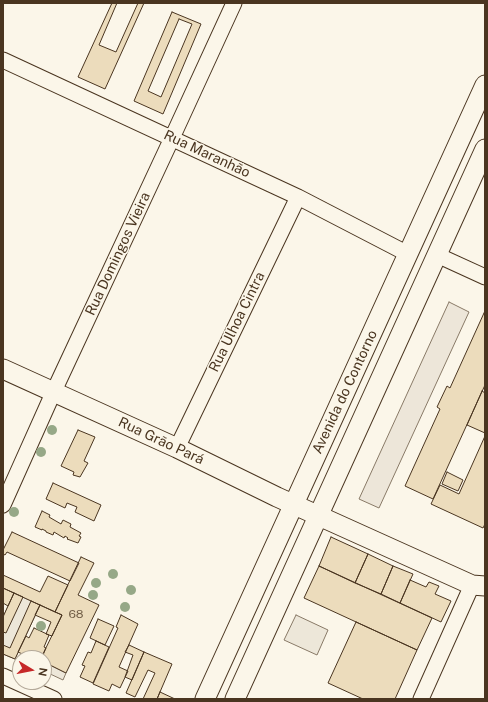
<!DOCTYPE html>
<html>
<head>
<meta charset="utf-8">
<style>
	body { margin:0 }
	#map { position:relative; width:488px; height:702px; overflow:hidden; background:#fbf6e9; font-family:"Public Sans",sans-serif }
	canvas { display:block }
	.frame { position:absolute; inset:0; border:4px solid #4a3520; pointer-events:none }
	.north { position:absolute; left:12px; top:650px; width:40px; height:40px; box-sizing:border-box; background:#fbf6e9; border:1px solid #b4a999; border-radius:50%; rotate:100deg; font-size:11px; font-weight:700; line-height:16px; text-align:center; color:#4a3520 }
	.north::after { content:''; display:block; margin:auto; width:14px; height:18px; background:#c62828; clip-path:polygon(50% 0,100% 100%,50% 72%,0 100%) }
</style>
</head>
<body>
<div id="map">
<canvas width="488" height="702"></canvas>
<div class="frame"></div>
<div class="north">N</div>
</div>
<script>
const ctx = document.querySelector('canvas').getContext('2d');
ctx.lineJoin = 'round';
function fill(path, color) {
  ctx.fillStyle = color;
  ctx.fill(path, 'evenodd');
}
function toPath(rows) {
  const path = new Path2D();
  for (const r of rows) {
    path.moveTo(r[0], r[1]);
    for (let i = 2; i < r.length; i += 2) path.lineTo(r[i], r[i + 1]);
  }
  return path;
}
function stroke(path, color, width, dash) {
  ctx.strokeStyle = color;
  ctx.lineWidth = width;
  ctx.lineCap = dash ? 'butt' : 'round';
  ctx.setLineDash(dash || []);
  ctx.stroke(path);
}
function drawText(font, color, halo, rows, align = 'center') {
  ctx.font = font + ' "Public Sans",sans-serif';
  ctx.lineWidth = 3;
  ctx.setLineDash([]);
  ctx.textBaseline = 'middle';
  ctx.strokeStyle = halo;
  ctx.fillStyle = color;
  for (const [text, x, y, turn = 0] of rows) {
    ctx.save();
    ctx.translate(x, y);
    ctx.rotate((+turn || 0) * Math.PI / 180);
    ctx.textAlign = isNaN(turn) ? turn : align;
    if (halo) ctx.strokeText(text, 0, 0);
    ctx.fillText(text, 0, 0);
    ctx.restore();
  }
}
const green = toPath([
	[449,302,469,312,379,508,359,499,449,302]
]);
const parking = toPath([
	[14,593,40,605,15,659,3,654,3,617,14,593],
	[296,615,328,630,317,655,284,640,296,615],
	[50,665,66,673,63,680,46,672,50,665]
]);
const building = toPath([
	[112,3,144,3,105,89,78,77,112,3],
	[117,3,138,3,116,52,99,45,117,3],
	[172,12,201,24,163,114,134,101,172,12],
	[179,19,192,24,161,97,148,91,179,19],
	[484,313,485,313,485,385,433,499,405,486,440,409,437,407,447,386,450,388,484,313],
	[482,391,485,393,485,433,467,425,482,391],
	[78,430,95,437,84,461,88,463,80,477,73,475,74,472,61,466,78,430],
	[485,436,485,524,483,528,431,504,440,485,459,494,485,436],
	[447,472,463,480,458,491,442,484,447,472],
	[53,483,101,505,94,521,75,512,77,507,67,503,65,508,46,499,53,483],
	[42,511,50,515,49,517,61,524,63,520,71,524,70,527,81,533,79,536,81,537,78,543,67,539,68,538,65,536,64,538,54,532,53,535,46,532,46,531,42,529,42,530,35,527,42,511],
	[12,532,79,563,70,581,7,552,5,555,3,554,3,550,12,532],
	[331,537,368,554,355,583,319,566,331,537],
	[368,554,393,566,381,594,355,583,368,554],
	[81,557,94,563,78,595,99,605,66,673,50,665,46,672,44,671,44,658,41,658,62,615,55,612,81,557],
	[319,566,432,618,417,650,304,598,319,566],
	[393,566,413,574,400,603,381,594,393,566],
	[3,575,40,592,48,576,68,585,55,612,3,588,3,575],
	[410,580,426,587,429,582,439,586,435,594,451,601,441,622,400,603,410,580],
	[3,588,14,593,8,606,3,603,3,588],
	[14,593,23,597,6,633,3,632,3,617,14,593],
	[31,601,40,605,15,659,3,654,3,645,10,648,31,601],
	[40,605,62,615,52,636,46,634,51,622,35,615,40,605],
	[121,615,138,624,119,667,128,671,120,688,112,684,109,691,93,684,118,628,116,627,121,615],
	[98,619,114,626,105,645,90,638,98,619],
	[356,622,417,650,395,699,363,699,328,683,356,622],
	[34,628,49,635,44,647,46,648,43,655,41,655,39,658,31,658,18,652,26,636,29,638,34,628],
	[96,641,109,647,93,683,80,677,85,666,82,665,88,652,91,653,96,641],
	[129,645,144,652,132,680,125,677,133,655,125,652,129,645],
	[144,652,172,664,157,699,143,699,155,673,148,670,135,697,126,693,144,652],
	[160,692,175,699,157,699,160,692]
]);
const minor = toPath([
	[3,60,298,197,408,254],
	[437,255,485,277],
	[177,448,298,197],
	[3,505,54,391,172,138,234,3],
	[3,676,54,699],
	[421,699,472,585]
]);
const major = toPath([
	[3,369,177,448,277,497,472,585,485,586],
	[205,699,485,85],
	[235,699,485,149]
]);
const fence = toPath([
	[15,659,20,661]
]);
const trees = [
	[52,430],
	[41,452],
	[14,512],
	[113,574],
	[96,583],
	[131,590],
	[93,595],
	[125,607],
	[41,626]
];
const numberNames = [
	["68",76,614]
];
const streetNames = [
	["Rua Maranhão",207,154,25],
	["Rua Domingos Vieira",118,254,-65],
	["Rua Ulhoa Cintra",237,322,-64],
	["Avenida do Contorno",345,392,-65],
	["Rua Grão Pará",161,441,25]
];
fill(green, '#ede6d9');
stroke(green, '#887966', 1);
fill(parking, '#ede7d9');
stroke(parking, '#887966', 1);
fill(building, '#ecdcbc');
stroke(building, '#4a3520', 1);
stroke(minor, '#4a3520', 17);
stroke(major, '#4a3520', 21);
stroke(minor, '#fbf6e9', 15);
stroke(major, '#fbf6e9', 19);
stroke(fence, '#4a3520', 1, [5, 2]);
ctx.fillStyle = '#96a887';
for (const [x, y] of trees) {
  ctx.beginPath();
  ctx.arc(x, y, 5, 0, 2 * Math.PI);
  ctx.fill();
}
drawText('12px', '#725f47', null, numberNames);
drawText('14px', '#4a3520', '#fbf6e9', streetNames);
</script>
</body>
</html>
